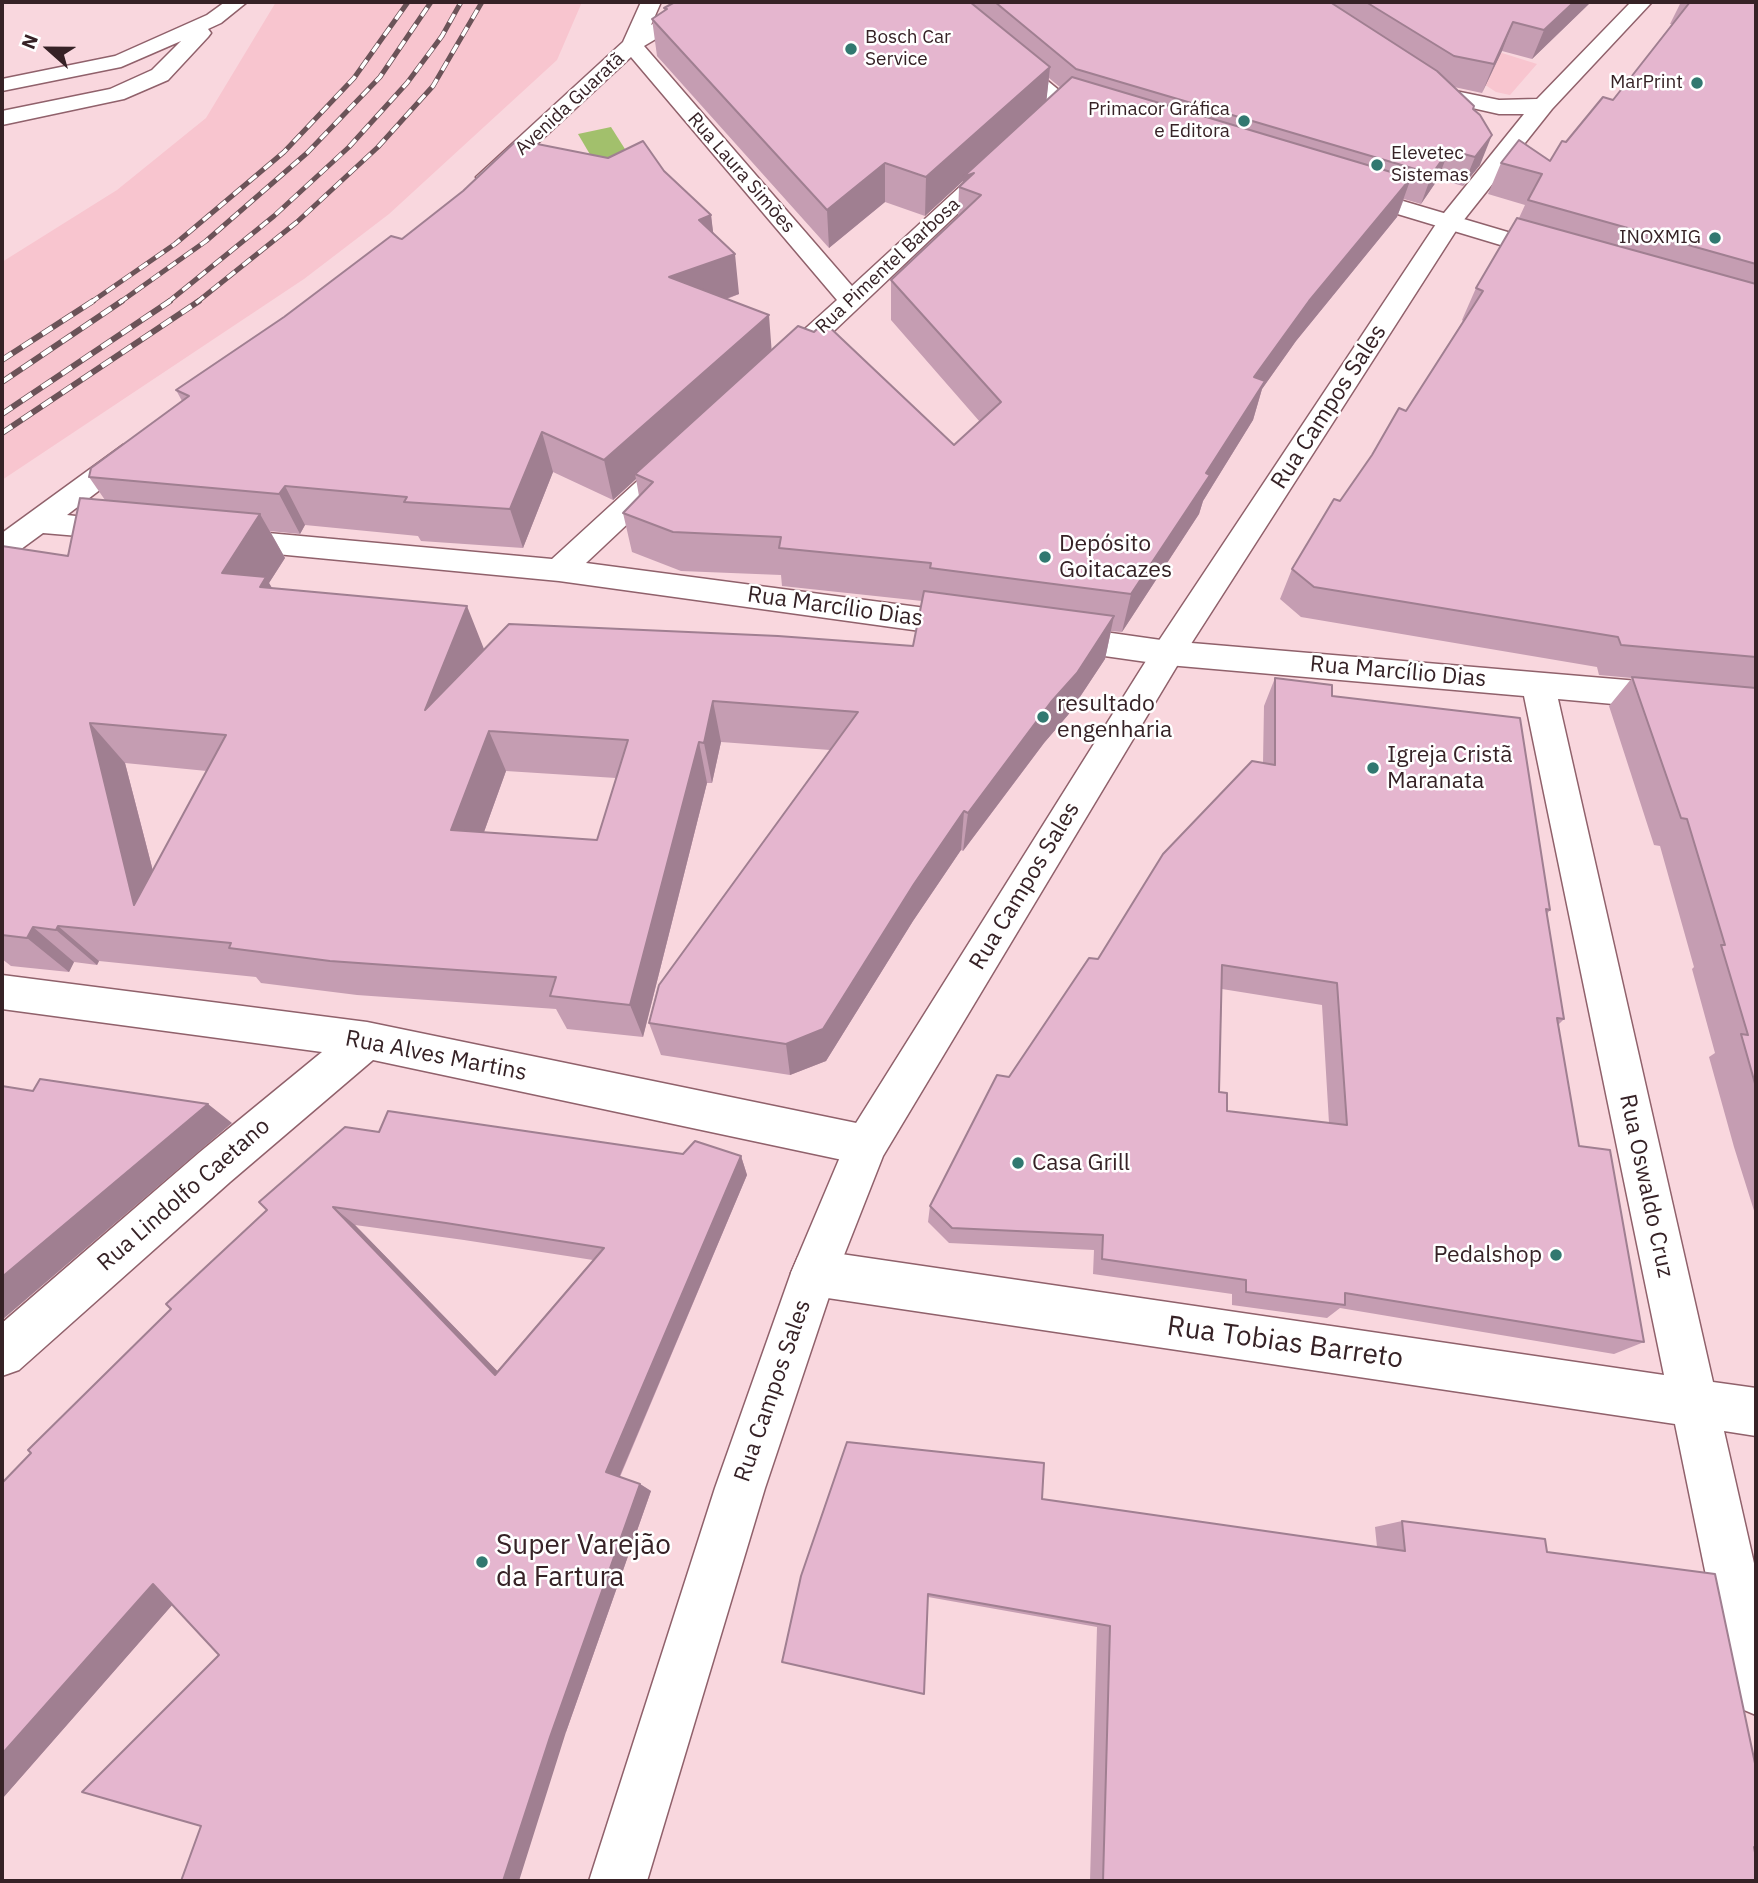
<!DOCTYPE html>
<html>
<head>
<meta charset="utf-8">
<style>
	body { margin:0 }
	#map { position:relative; width:1758px; height:1883px; overflow:hidden; background:#f9d7de; font-family:"IBM Plex Sans",sans-serif }
	canvas { display:block }
	.frame { position:absolute; inset:0; border:4px solid #362226; pointer-events:none }
	.north { position:absolute; left:14px; top:14px; width:70px; height:70px; -webkit-text-stroke:5px #fff; paint-order:stroke; rotate:291deg; font-size:19px; font-weight:700; line-height:28px; text-align:center; color:#362226 }
	.north::after { content:''; display:block; margin:auto; width:24px; height:32px; background:#362226; clip-path:polygon(50% 0,100% 100%,50% 72%,0 100%) }
</style>
</head>
<body>
<div id="map">
<canvas width="1758" height="1883"></canvas>
<div class="frame"></div>
<div class="north">N</div>
</div>
<script>
const ctx = document.querySelector('canvas').getContext('2d');
ctx.lineJoin = 'round';
function fill(path, color) {
  ctx.fillStyle = color;
  ctx.fill(path, 'evenodd');
}
function toPath(rows) {
  const path = new Path2D();
  for (const r of rows) {
    path.moveTo(r[0], r[1]);
    for (let i = 2; i < r.length; i += 2) path.lineTo(r[i], r[i + 1]);
  }
  return path;
}
function stroke(path, color, width, dash) {
  ctx.strokeStyle = color;
  ctx.lineWidth = width;
  ctx.lineCap = dash ? 'butt' : 'round';
  ctx.setLineDash(dash || []);
  ctx.stroke(path);
}
function drawText(font, color, halo, rows, align = 'center') {
  ctx.font = font + ' "IBM Plex Sans",sans-serif';
  ctx.lineWidth = 5;
  ctx.setLineDash([]);
  ctx.textBaseline = 'middle';
  ctx.strokeStyle = halo;
  ctx.fillStyle = color;
  for (const [text, x, y, turn = 0] of rows) {
    ctx.save();
    ctx.translate(x, y);
    ctx.rotate((+turn || 0) * Math.PI / 180);
    ctx.textAlign = isNaN(turn) ? turn : align;
    if (halo) ctx.strokeText(text, 0, 0);
    ctx.fillText(text, 0, 0);
    ctx.restore();
  }
}
const built = toPath([
	[276,2,582,2,557,60,389,214,304,279,2,480,2,262,117,190,206,118],
	[1502,53,1537,64,1510,95,1496,92,1467,73,1484,57]
]);
const green = toPath([
	[611,127,637,168,602,175,578,134]
]);
const street = toPath([
	[225,2,247,2,221,23,208,29,211,33,208,37,168,80,124,99,2,125,2,111,110,89,152,70,181,41,121,67,2,91,2,79,115,56,207,15,225,2],
	[641,2,661,2,651,25,690,2,714,2,711,6,644,46,852,286,989,160,997,158,1005,160,1009,165,797,366,787,368,777,366,774,360,777,354,837,300,631,57,496,182,488,184,480,182,476,177,623,42,641,2],
	[929,2,951,2,1071,100,1109,111,1112,116,1109,121,1101,123,1055,110,929,2],
	[1349,185,1565,249,1568,254,1565,259,1556,261,1547,259,1341,197,1337,192,1341,187,1349,185],
	[133,442,143,445,147,451,143,457,67,515,137,523,141,530,137,537,126,540,43,533,13,555,2,558,2,533,123,445,133,442],
	[678,451,688,453,692,460,688,467,586,563,971,614,982,618,987,626,982,634,971,638,559,581,224,549,213,546,209,539,213,532,224,529,552,559,668,453,678,451],
	[1055,625,1168,641,1756,691,1756,717,1558,699,1713,1382,1756,1388,1756,1436,1724,1431,1756,1572,1756,1715,1737,1707,1729,1688,1675,1424,814,1296,798,1289,791,1273,798,1257,814,1250,1664,1375,1524,696,1168,665,1055,649,1044,645,1039,637,1044,629,1055,625],
	[2,975,367,1022,866,1125,881,1131,887,1145,881,1159,866,1165,373,1060,230,1182,19,1370,2,1376,2,1323,200,1152,322,1052,2,1009,2,975]
]);
const secondary = toPath([
	[1631,2,1652,2,1552,109,1459,226,1180,661,883,1156,837,1273,765,1488,647,1881,589,1881,715,1488,791,1273,851,1131,1156,645,1440,218,1524,114,1499,114,1428,98,1425,93,1428,88,1436,87,1499,100,1537,99,1631,2]
]);
const railFar1 = toPath([
	[90,303,175,244,284,152,354,78,408,2],
	[119,303,206,241,307,153,380,77,431,2],
	[167,303,274,216,349,147,407,83,442,36,461,2],
	[196,303,297,222,378,147,433,86,482,2]
]);
const rail = toPath([
	[2,360,93,301],
	[2,382,122,301],
	[2,414,170,301],
	[2,433,199,301]
]);
const wall = toPath([
	[675,2,1591,2,1532,59,1502,51,1482,93,1454,87,1473,110,1480,165,1463,186,1438,179,1421,204,1404,199,1397,217,1296,341,1262,389,1253,420,1203,501,1199,514,1122,632,1111,631,1105,659,1068,715,1044,743,963,851,961,850,913,921,826,1061,790,1075,661,1055,649,1023,830,750,721,742,712,783,707,783,643,1037,567,1029,556,1009,357,995,261,983,256,977,99,961,97,965,74,962,69,972,11,966,2,959,2,546,68,556,105,500,89,477,182,401,176,390,402,239,664,171,711,215,713,234,739,294,727,299,771,350,954,445,980,422,891,320,891,280,958,217,959,187,963,184,963,181,925,216,885,202,829,248,657,56,652,19,665,11,664,8],
	[1049,78,1061,88,1046,101],
	[553,472,613,500,636,479,639,496,623,513,632,552,681,571,781,575,782,586,922,601,913,646,484,649,272,588,269,583,285,558,270,531,300,534,305,525,418,536,421,541,523,548],
	[125,763,207,771,153,871],
	[506,771,616,778,597,840,484,832],
	[1681,2,1756,2,1756,1217,1734,1147,1709,1057,1715,1053,1692,969,1694,967,1660,846,1654,845,1609,706,1632,678,1599,675,1597,667,1301,617,1280,599,1292,569,1406,411,1463,321,1462,320,1476,288,1519,218,1525,205,1488,194,1501,163,1550,161,1566,142,1613,100,1672,24,1670,24],
	[1275,678,1332,696,1550,910,1547,914,1564,1019,1558,1025,1579,1146,1644,1342,1614,1354,1340,1308,1327,1318,1232,1305,1232,1294,1093,1274,1094,1250,949,1243,928,1222,930,1206,1009,1077,1098,959,1263,763,1264,706],
	[1222,989,1322,1005,1329,1123,1227,1111,1219,1092],
	[379,1132,683,1154,741,1156,747,1175,620,1477,640,1484,651,1491,566,1732,201,1826,219,1655,172,1605,2,1799,2,1483],
	[355,1225,464,1240,593,1260,497,1371],
	[1042,1499,1377,1547,1375,1527,1402,1521,1547,1552,1754,1847,1756,1881,1090,1881,1097,1627,928,1597,782,1662]
]);
const shadedWall = toPath([
	[1574,2,1591,2,1532,59,1544,30],
	[1513,22,1502,51,1482,93,1494,64],
	[1050,67,1046,105,974,173,962,188,963,181,925,216,926,177],
	[1492,135,1480,165,1463,186,1475,157],
	[1449,150,1438,179,1421,204,1432,174],
	[885,163,885,202,829,248,827,210],
	[1411,178,1397,217,1296,341,1262,389,1253,420,1203,501,1199,514,1122,632,1131,594,1206,473,1254,377,1309,301],
	[711,215,716,255,699,220],
	[735,254,739,294,675,317,669,277],
	[769,315,772,355,635,474,636,479,613,500,604,460],
	[542,432,553,472,523,548,510,509],
	[285,486,305,525,300,534,279,494],
	[260,514,285,558,269,583,291,620,222,573],
	[467,606,484,649,425,710],
	[1114,616,1105,659,1068,715,1044,743,963,851,968,813],
	[713,701,721,742,712,783,704,743],
	[90,723,125,763,170,937,134,905],
	[489,731,506,771,471,868,451,830],
	[699,742,707,783,643,1037,630,1005],
	[964,811,961,850,913,921,826,1061,790,1075,786,1044,914,884],
	[58,926,99,961,97,965,56,930],
	[33,927,74,962,69,972,27,938],
	[208,1104,232,1123,2,1320,2,1277],
	[741,1156,747,1175,618,1480,606,1472],
	[333,1207,355,1225,512,1386,495,1375],
	[640,1484,651,1491,566,1732,519,1881,503,1881,550,1737],
	[153,1584,188,1587,2,1799,2,1754]
]);
const building = toPath([
	[675,2,970,2,1050,67,926,177,885,163,827,210,652,19,667,9,664,8,675,2],
	[995,2,1330,2,1437,71,1474,106,1473,109,1480,115,1492,135,1475,157,1449,150,1432,174,1076,69,995,2],
	[1366,2,1574,2,1544,30,1513,22,1494,64,1454,56,1366,2],
	[1690,2,1756,2,1756,264,1528,200,1542,174,1501,163,1519,140,1550,161,1562,141,1566,142,1603,97,1613,100,1690,2],
	[1072,77,1411,178,1309,301,1254,377,1265,381,1206,473,1210,475,1131,594,930,568,931,563,779,548,781,537,673,532,623,513,653,482,635,474,798,326,814,332,824,322,954,445,1001,402,891,280,981,195,959,187,974,173,963,177,1072,77],
	[517,140,608,158,643,141,664,171,711,215,699,220,735,254,669,277,769,315,604,460,542,432,510,509,404,502,407,497,285,486,279,494,89,477,91,468,189,396,176,390,284,317,391,236,402,239,463,191,517,140],
	[1517,218,1756,284,1756,657,1621,645,1618,637,1314,587,1292,569,1334,499,1340,501,1372,455,1399,408,1406,411,1483,291,1476,288,1517,218],
	[80,498,260,514,222,573,266,577,260,587,467,606,425,710,509,624,778,636,913,646,924,591,1114,616,1077,673,1051,702,968,813,964,811,914,884,823,1029,786,1044,649,1023,659,985,858,712,713,701,704,743,699,742,630,1005,550,996,556,977,330,961,229,948,231,943,58,926,56,930,33,927,27,938,2,935,2,546,68,556,80,498],
	[90,723,226,735,134,905,90,723],
	[489,731,628,740,597,840,451,830,489,731],
	[1632,677,1756,688,1756,1087,1741,1034,1748,1035,1721,945,1725,945,1687,819,1681,818,1632,677],
	[1275,678,1332,685,1332,696,1520,718,1550,910,1546,909,1564,1019,1557,1018,1579,1146,1610,1150,1644,1342,1345,1293,1345,1305,1246,1292,1246,1280,1102,1259,1103,1235,952,1228,930,1206,997,1075,1009,1077,1089,958,1098,959,1163,854,1252,761,1275,765,1275,678],
	[1222,965,1337,983,1347,1125,1227,1111,1227,1093,1219,1092,1222,965],
	[40,1079,208,1104,2,1277,2,1086,33,1091,40,1079],
	[388,1111,683,1154,695,1141,741,1156,606,1472,640,1484,550,1737,503,1881,181,1881,201,1826,82,1792,219,1655,153,1584,2,1754,2,1483,31,1453,28,1450,171,1309,166,1304,267,1210,259,1202,345,1127,379,1132,388,1111],
	[333,1207,446,1223,604,1248,495,1375,333,1207],
	[847,1442,1044,1463,1042,1499,1405,1551,1402,1521,1545,1539,1547,1552,1715,1574,1756,1768,1756,1847,1754,1847,1756,1858,1756,1881,1103,1881,1110,1626,928,1594,924,1694,782,1662,801,1576,847,1442]
]);
const markers = [
	[851,49,7,"#317870"],
	[1697,83,7,"#317870"],
	[1244,121,7,"#317870"],
	[1377,165,7,"#317870"],
	[1715,238,7,"#317870"],
	[1045,557,7,"#317870"],
	[1043,717,7,"#317870"],
	[1373,768,7,"#317870"],
	[1018,1163,7,"#317870"],
	[1556,1255,7,"#317870"],
	[482,1562,7,"#317870"]
];
const farPoinames = [
	["Bosch Car",865,38,"left"],
	["Service",865,60,"left"],
	["MarPrint",1683,83],
	["Primacor Gráfica",1230,110],
	["e Editora",1230,132],
	["Elevetec",1391,154,"left"],
	["Sistemas",1391,176,"left"],
	["INOXMIG",1701,238]
];
const farStreetnames = [
	["Avenida Guaratã",570,104,-43],
	["Rua Laura Simões",741,173,49],
	["Rua Pimentel Barbosa",888,266,-43]
];
const streetNames = [
	["Rua Campos Sales",1329,407,-57],
	["Rua Marcílio Dias",835,607,8],
	["Rua Marcílio Dias",1398,672,5],
	["Rua Campos Sales",1025,886,-59],
	["Rua Alves Martins",436,1056,11],
	["Rua Oswaldo Cruz",1646,1186,78],
	["Rua Lindolfo Caetano",184,1195,-41],
	["Rua Campos Sales",773,1391,-71]
];
const poiNames = [
	["Depósito",1059,544],
	["Goitacazes",1059,570],
	["resultado",1057,704],
	["engenharia",1057,730],
	["Igreja Cristã",1387,755],
	["Maranata",1387,781],
	["Casa Grill",1032,1163],
	["Pedalshop",1542,1255,"right"]
];
const nearStreetnames = [
	["Rua Tobias Barreto",1285,1343,8]
];
const nearPoinames = [
	["Super Varejão",496,1546],
	["da Fartura",496,1578]
];
fill(built, '#f8c5cf');
fill(green, '#a2c06c');
stroke(street, '#90616b', 3);
stroke(secondary, '#90616b', 3);
fill(street, '#fff');
fill(secondary, '#fff');
stroke(railFar1, '#6b5358', 5);
stroke(rail, '#6b5358', 6);
stroke(railFar1, '#fff', 3.5, [10]);
stroke(rail, '#fff', 4.5, [12]);
fill(wall, '#c59db2');
fill(shadedWall, '#a07f91');
fill(building, '#e5b6cf');
stroke(building, '#a07f91', 2);
for (const [x, y, r, color] of markers) {
  const dot = new Path2D();
  dot.arc(x, y, r, 0, 2 * Math.PI);
  ctx.fillStyle = color;
  ctx.fill(dot);
  stroke(dot, '#fff', 2.5);
}
drawText('19px', '#362226', '#fff', farPoinames, 'right');
drawText('19px', '#362226', '#fff', farStreetnames);
drawText('23px', '#362226', '#fff', streetNames);
drawText('23px', '#362226', '#fff', poiNames, 'left');
drawText('28px', '#362226', '#fff', nearStreetnames);
drawText('28px', '#362226', '#fff', nearPoinames, 'left');
</script>
</body>
</html>
